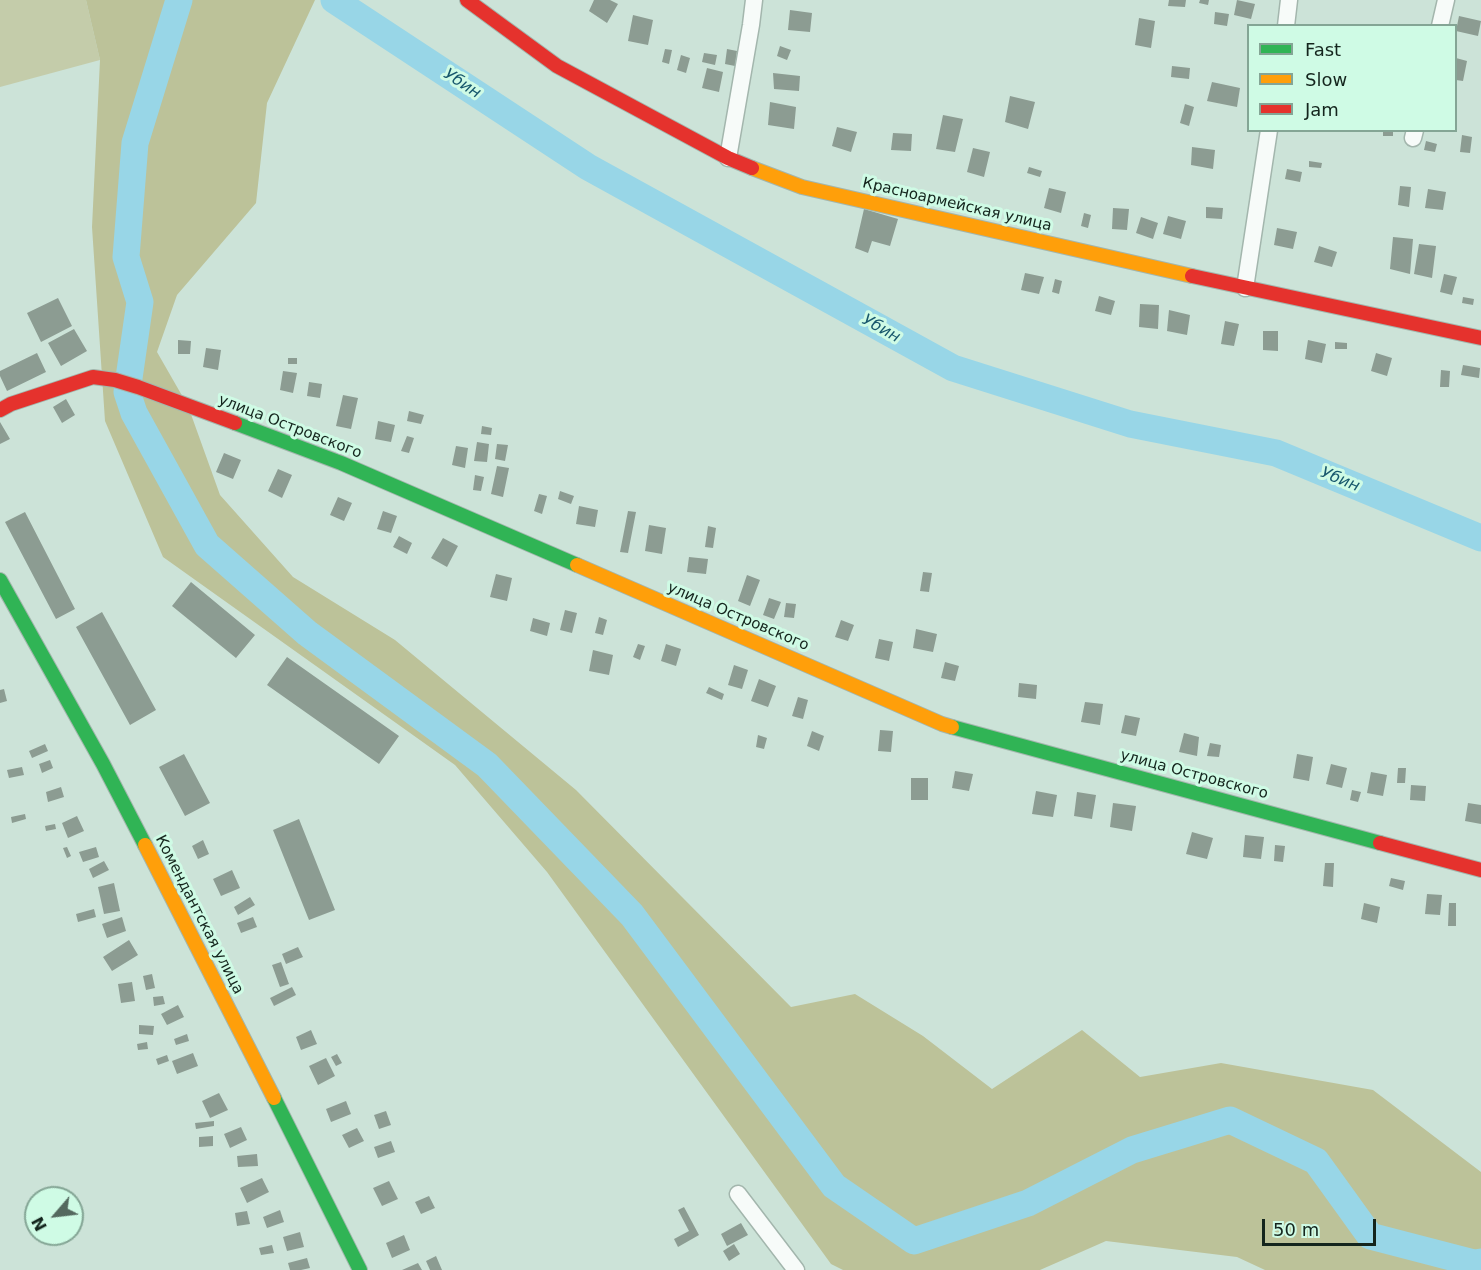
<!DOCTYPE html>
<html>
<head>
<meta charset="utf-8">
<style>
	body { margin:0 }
	#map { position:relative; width:1481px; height:1270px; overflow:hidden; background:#cce3d8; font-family:"DejaVu Sans",sans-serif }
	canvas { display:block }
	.legend { position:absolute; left:1247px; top:24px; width:210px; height:108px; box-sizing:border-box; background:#cffbe5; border:2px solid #84a595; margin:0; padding:8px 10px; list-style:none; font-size:18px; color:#14251d }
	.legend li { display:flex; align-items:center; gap:12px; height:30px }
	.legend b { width:30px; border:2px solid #84a595 }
	.north { position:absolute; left:24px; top:1186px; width:60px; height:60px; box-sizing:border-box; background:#cffbe5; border:2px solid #84a595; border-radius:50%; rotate:242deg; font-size:16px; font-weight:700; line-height:24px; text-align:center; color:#14251d }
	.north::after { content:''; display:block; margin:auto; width:21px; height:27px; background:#54685e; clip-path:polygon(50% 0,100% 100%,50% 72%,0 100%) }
	.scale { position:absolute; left:1262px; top:1219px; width:114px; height:27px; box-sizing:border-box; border:3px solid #14251d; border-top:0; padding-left:8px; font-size:18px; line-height:21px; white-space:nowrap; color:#14251d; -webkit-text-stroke:4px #cffbe5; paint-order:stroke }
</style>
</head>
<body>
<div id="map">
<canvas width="1481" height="1270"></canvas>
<ul class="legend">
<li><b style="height:8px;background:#30b455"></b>Fast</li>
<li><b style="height:8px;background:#ff9f0a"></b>Slow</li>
<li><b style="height:8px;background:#e5322d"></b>Jam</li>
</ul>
<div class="north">N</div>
<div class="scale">50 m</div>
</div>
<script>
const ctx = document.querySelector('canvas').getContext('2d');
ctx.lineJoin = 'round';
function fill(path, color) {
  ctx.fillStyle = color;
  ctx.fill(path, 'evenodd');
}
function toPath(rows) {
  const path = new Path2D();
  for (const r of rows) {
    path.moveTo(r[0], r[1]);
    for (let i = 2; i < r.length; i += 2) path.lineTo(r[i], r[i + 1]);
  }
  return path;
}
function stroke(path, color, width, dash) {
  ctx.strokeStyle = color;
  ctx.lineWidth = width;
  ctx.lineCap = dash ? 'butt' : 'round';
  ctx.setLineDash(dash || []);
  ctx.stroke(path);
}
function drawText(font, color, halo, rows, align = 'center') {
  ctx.font = font + ' "DejaVu Sans",sans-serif';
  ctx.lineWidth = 6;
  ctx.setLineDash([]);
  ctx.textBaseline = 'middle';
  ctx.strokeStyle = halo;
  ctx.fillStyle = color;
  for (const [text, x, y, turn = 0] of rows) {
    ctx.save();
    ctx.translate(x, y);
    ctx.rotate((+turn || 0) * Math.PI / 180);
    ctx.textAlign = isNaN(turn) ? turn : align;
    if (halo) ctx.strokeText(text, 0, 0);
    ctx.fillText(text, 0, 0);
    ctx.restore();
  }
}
const green = toPath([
	[0,0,86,0,100,60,0,87]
]);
const forest = toPath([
	[86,0,315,0,267,103,256,203,177,295,157,352,188,406,220,495,293,577,395,640,576,790,791,1007,855,994,923,1036,992,1089,1082,1030,1140,1077,1221,1063,1373,1090,1481,1172,1481,1270,1265,1270,1237,1257,1106,1241,1040,1270,843,1270,831,1264,547,872,455,765,163,557,105,421,92,227,100,60]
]);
const river = toPath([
	[179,0,135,143,126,257,140,302,127,392,134,413,207,545,307,633,487,765,632,915,834,1186,914,1241,1028,1203,1132,1150,1230,1120,1316,1161,1370,1236,1474,1263,1481,1262],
	[334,0,588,167,953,368,1130,424,1276,453,1481,538]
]);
const building = toPath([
	[594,0,610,0,618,4,607,23,589,11],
	[1169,0,1186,0,1185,7,1168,6],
	[1200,0,1209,0,1208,5,1199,3],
	[1237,0,1255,4,1251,19,1234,15],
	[790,10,812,13,810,32,788,30],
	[1215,12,1229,14,1227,26,1214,24],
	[633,15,653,20,648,45,628,41],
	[1459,16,1481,21,1478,36,1456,31],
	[1139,18,1155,21,1151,48,1135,45],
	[780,46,791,50,787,60,777,56],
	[665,49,672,50,669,64,662,62],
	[727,49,737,51,735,66,725,64],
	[704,53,717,55,715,65,702,62],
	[681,55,690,58,686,73,677,70],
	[1456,58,1467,61,1463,81,1456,80],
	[1172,66,1190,68,1189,79,1171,77],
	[707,68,723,72,719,92,702,88],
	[773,73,800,76,799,91,774,89],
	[1212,82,1240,88,1237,107,1207,101],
	[1010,96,1035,102,1028,129,1005,122],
	[770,102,796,107,794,129,768,125],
	[1185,104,1194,107,1189,126,1180,123],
	[943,115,963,119,955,152,936,149],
	[837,127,857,132,851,152,832,146],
	[1383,130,1393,130,1393,136,1383,136],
	[893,133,912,134,911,151,891,150],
	[1462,135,1472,137,1470,153,1460,152],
	[1426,141,1437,144,1435,152,1424,150],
	[1192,147,1215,150,1213,169,1191,165],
	[973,148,990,152,984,177,967,172],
	[1309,161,1322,163,1321,168,1309,167],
	[1029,167,1042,171,1040,177,1027,173],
	[1287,169,1302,172,1300,182,1285,179],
	[1400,186,1411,187,1409,207,1398,205],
	[1049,188,1066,192,1061,213,1044,208],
	[1428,189,1446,192,1443,210,1425,208],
	[1206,207,1223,208,1222,219,1206,218],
	[1113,208,1129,209,1127,230,1112,229],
	[864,209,898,219,890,246,872,241,868,253,855,248],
	[1084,213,1091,215,1088,228,1081,226],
	[1168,216,1186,221,1181,239,1163,234],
	[1141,217,1158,223,1153,239,1136,233],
	[1277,228,1297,232,1293,249,1274,245],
	[1393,237,1413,239,1410,274,1390,269],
	[1419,244,1436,246,1432,278,1414,274],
	[1319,246,1337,252,1332,267,1314,262],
	[1025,273,1044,277,1039,294,1021,290],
	[1444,274,1457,277,1452,295,1440,292],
	[1055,279,1062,281,1059,294,1052,292],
	[1099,296,1115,301,1111,315,1095,311],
	[1463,297,1474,299,1473,305,1462,303],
	[58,298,72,326,41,342,27,313],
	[1140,304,1159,305,1158,329,1139,327],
	[1169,310,1190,315,1187,335,1167,331],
	[1225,321,1239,324,1234,346,1221,344],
	[74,329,87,351,61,366,48,343],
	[1263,331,1278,331,1278,351,1263,350],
	[178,340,191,341,190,354,178,354],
	[1308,340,1326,344,1322,363,1305,359],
	[1335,342,1347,343,1347,349,1335,349],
	[206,348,221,350,218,370,203,367],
	[37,353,46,372,7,391,0,376,0,371],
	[1376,353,1392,358,1387,376,1371,371],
	[288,358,297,358,297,364,288,364],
	[1463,365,1480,368,1479,378,1461,375],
	[1441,370,1450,371,1449,387,1440,387],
	[283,371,297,373,293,393,280,390],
	[309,382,322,384,320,398,307,396],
	[343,395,358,398,351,429,336,426],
	[66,399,75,415,62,423,53,407],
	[409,411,424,415,421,424,407,421],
	[378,421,395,425,391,442,375,439],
	[0,422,10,439,0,444],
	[482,426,492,428,491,435,481,434],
	[407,436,414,438,409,453,401,451],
	[477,442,489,444,487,462,474,461],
	[497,444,508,445,505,461,495,459],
	[456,446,468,448,465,468,452,465],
	[224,453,241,460,233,479,216,472],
	[497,466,509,468,503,497,491,494],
	[278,469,292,475,282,498,268,491],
	[475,475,484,477,481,491,473,490],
	[560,491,574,496,571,504,558,499],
	[539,494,547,496,542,514,534,511],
	[338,497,352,503,344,521,330,515],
	[579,506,598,510,595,527,576,524],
	[383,511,397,516,391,533,377,529],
	[628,511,636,512,628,553,620,552],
	[25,512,75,609,56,619,5,522],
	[649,525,666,528,662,554,645,551],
	[708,526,716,528,713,548,705,547],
	[399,536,412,543,407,554,393,547],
	[443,538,458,546,447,567,431,558],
	[689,557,708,559,706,574,687,572],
	[923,572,932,573,929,592,920,591],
	[496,574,512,578,507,601,490,597],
	[747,575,760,580,750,606,738,601],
	[191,582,255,635,236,658,172,606],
	[769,598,781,602,774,619,763,615],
	[786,603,796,604,794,618,784,617],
	[565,610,577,613,572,633,560,630],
	[102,612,156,710,130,725,76,627],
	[599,617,607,620,603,635,595,633],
	[533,618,550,623,547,636,530,631],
	[841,620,854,625,848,641,835,637],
	[916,629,937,634,933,652,913,648],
	[879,639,893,642,889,661,875,658],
	[638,644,645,646,640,660,633,657],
	[666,644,681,649,676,666,661,661],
	[593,650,613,655,609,675,589,671],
	[287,657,399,736,379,764,267,685],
	[945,662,959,666,955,681,941,678],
	[734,665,748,670,742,689,728,685],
	[759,679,776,686,768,707,751,701],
	[1019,683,1037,685,1036,699,1018,697],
	[709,687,724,694,722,700,706,693],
	[4,689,7,701,0,703,0,690],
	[798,697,808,700,803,719,792,716],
	[1085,702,1103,704,1100,725,1081,722],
	[1125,715,1140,718,1136,736,1121,733],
	[880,730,893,731,891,752,878,751],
	[812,731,824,736,819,751,807,746],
	[1184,733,1199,737,1197,756,1179,752],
	[758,735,767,738,764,749,756,747],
	[1210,743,1221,745,1219,757,1207,756],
	[45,744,48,751,32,758,29,751],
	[184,754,210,803,185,816,159,767],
	[1297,754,1313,757,1309,781,1293,778],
	[50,760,53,768,42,773,39,764],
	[1331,764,1347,768,1342,788,1326,784],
	[22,767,24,775,9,778,7,770],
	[1398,768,1406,768,1405,783,1397,783],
	[955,771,973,774,969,791,952,788],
	[1371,772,1387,775,1383,796,1367,793],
	[911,778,928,778,928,800,911,800],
	[1411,785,1426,786,1425,801,1410,800],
	[61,787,64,797,48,802,46,792],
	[1352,790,1361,792,1358,802,1350,800],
	[1036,791,1057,795,1053,817,1032,814],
	[1077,792,1096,795,1092,819,1074,816],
	[1113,803,1136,806,1132,831,1110,827],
	[1468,803,1481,805,1481,824,1465,821],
	[25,814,26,819,12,823,11,817],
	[77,816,84,831,68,838,62,823],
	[299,819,335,910,309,920,273,830],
	[55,824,56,829,46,831,45,826],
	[1192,832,1213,838,1207,859,1186,854],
	[1245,835,1264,837,1261,859,1243,857],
	[203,840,209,854,198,859,192,846],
	[1275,845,1285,846,1283,862,1274,861],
	[67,847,71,856,67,858,63,848],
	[96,847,99,857,83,862,79,852],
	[104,861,109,870,93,878,89,869],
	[1325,863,1334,863,1333,887,1323,886],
	[232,870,240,888,221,896,213,879],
	[1391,878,1405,881,1403,890,1389,886],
	[114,883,120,911,104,914,98,887],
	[1427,894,1442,895,1440,915,1425,914],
	[250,897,255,905,238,915,234,907],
	[1364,903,1380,907,1377,923,1361,919],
	[1449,903,1456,903,1456,926,1448,926],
	[94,909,96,917,78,922,76,914],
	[122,917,126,931,107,938,102,924],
	[253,917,257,927,241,933,237,923],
	[129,940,138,955,112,971,103,957],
	[298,947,303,957,286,964,282,954],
	[281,962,289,984,280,987,272,965],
	[152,974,155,988,146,990,143,976],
	[132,982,135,1001,121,1003,118,984],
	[292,987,296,995,274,1006,270,998],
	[163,996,165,1004,154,1006,153,997],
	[178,1005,184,1017,167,1025,161,1014],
	[139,1025,154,1026,153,1035,139,1034],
	[311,1030,317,1044,301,1050,296,1037],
	[187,1034,189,1041,176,1045,174,1039],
	[147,1042,148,1049,138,1050,137,1044],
	[193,1053,198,1066,177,1074,172,1061],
	[337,1054,342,1063,336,1066,331,1057],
	[167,1055,169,1061,158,1065,156,1059],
	[326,1058,335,1076,318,1085,309,1066],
	[219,1093,228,1110,210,1118,202,1101],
	[346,1101,351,1114,331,1122,326,1109],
	[386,1111,391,1125,379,1129,374,1115],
	[214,1121,214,1126,196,1129,195,1123],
	[241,1127,247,1140,230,1148,224,1134],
	[357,1128,364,1141,349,1148,342,1135],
	[213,1136,213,1146,199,1147,199,1137],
	[391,1141,395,1152,378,1158,374,1147],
	[257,1154,258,1166,238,1167,237,1156],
	[262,1178,269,1192,247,1203,240,1188],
	[389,1181,398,1199,382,1206,373,1188],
	[429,1196,435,1208,421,1214,415,1202],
	[684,1207,699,1235,678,1247,674,1239,689,1231,678,1210],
	[280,1210,284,1222,267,1228,263,1217],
	[247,1211,250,1224,237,1226,235,1213],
	[741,1223,748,1235,727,1246,721,1234],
	[300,1232,304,1247,287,1251,283,1237],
	[404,1235,410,1250,392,1258,386,1243],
	[734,1244,740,1254,729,1261,723,1251],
	[272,1245,274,1253,261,1255,259,1248],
	[436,1256,442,1270,430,1270,426,1261],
	[307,1258,310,1268,301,1270,290,1270,288,1263],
	[418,1263,422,1270,402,1270]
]);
const street = toPath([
	[1286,26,1289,0],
	[1440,26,1446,0],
	[1413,138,1415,130],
	[728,158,751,25,754,0],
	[1245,288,1269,130],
	[738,1194,796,1270]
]);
const fast = toPath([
	[235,423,341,463,577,565],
	[0,580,103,764,145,845],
	[952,727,1380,843],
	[274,1098,360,1270]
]);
const slow = toPath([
	[752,168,802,187,1192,276],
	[577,565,942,724,952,727],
	[145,845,274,1098]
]);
const jam = toPath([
	[467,0,557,66,728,158,752,168],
	[1192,276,1481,338],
	[0,410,11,404,93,377,115,380,138,387,235,423],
	[1380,843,1481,870]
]);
const streetNames = [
	["Красноармейская улица",957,205,13],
	["улица Островского",290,427,21],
	["улица Островского",738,617,23],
	["улица Островского",1194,775,15],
	["Комендантская улица",199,915,63]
];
const waterNames = [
	["Убин",462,84,33],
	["Убин",881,329,29],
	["Убин",1340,480,22]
];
fill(green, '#c4ccaa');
fill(forest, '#bcc299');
stroke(river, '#98d6e7', 27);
fill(building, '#8c9c92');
stroke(street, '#a3b6ad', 19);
stroke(fast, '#a3b6ad', 16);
stroke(slow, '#a3b6ad', 16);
stroke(jam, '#a3b6ad', 16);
stroke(street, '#f7fbf9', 16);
stroke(fast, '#30b455', 14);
stroke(slow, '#ff9f0a', 14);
stroke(jam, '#e5322d', 14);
drawText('15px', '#14251d', '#cffbe5', streetNames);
drawText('italic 16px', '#18586d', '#cffbe5', waterNames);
</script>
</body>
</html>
